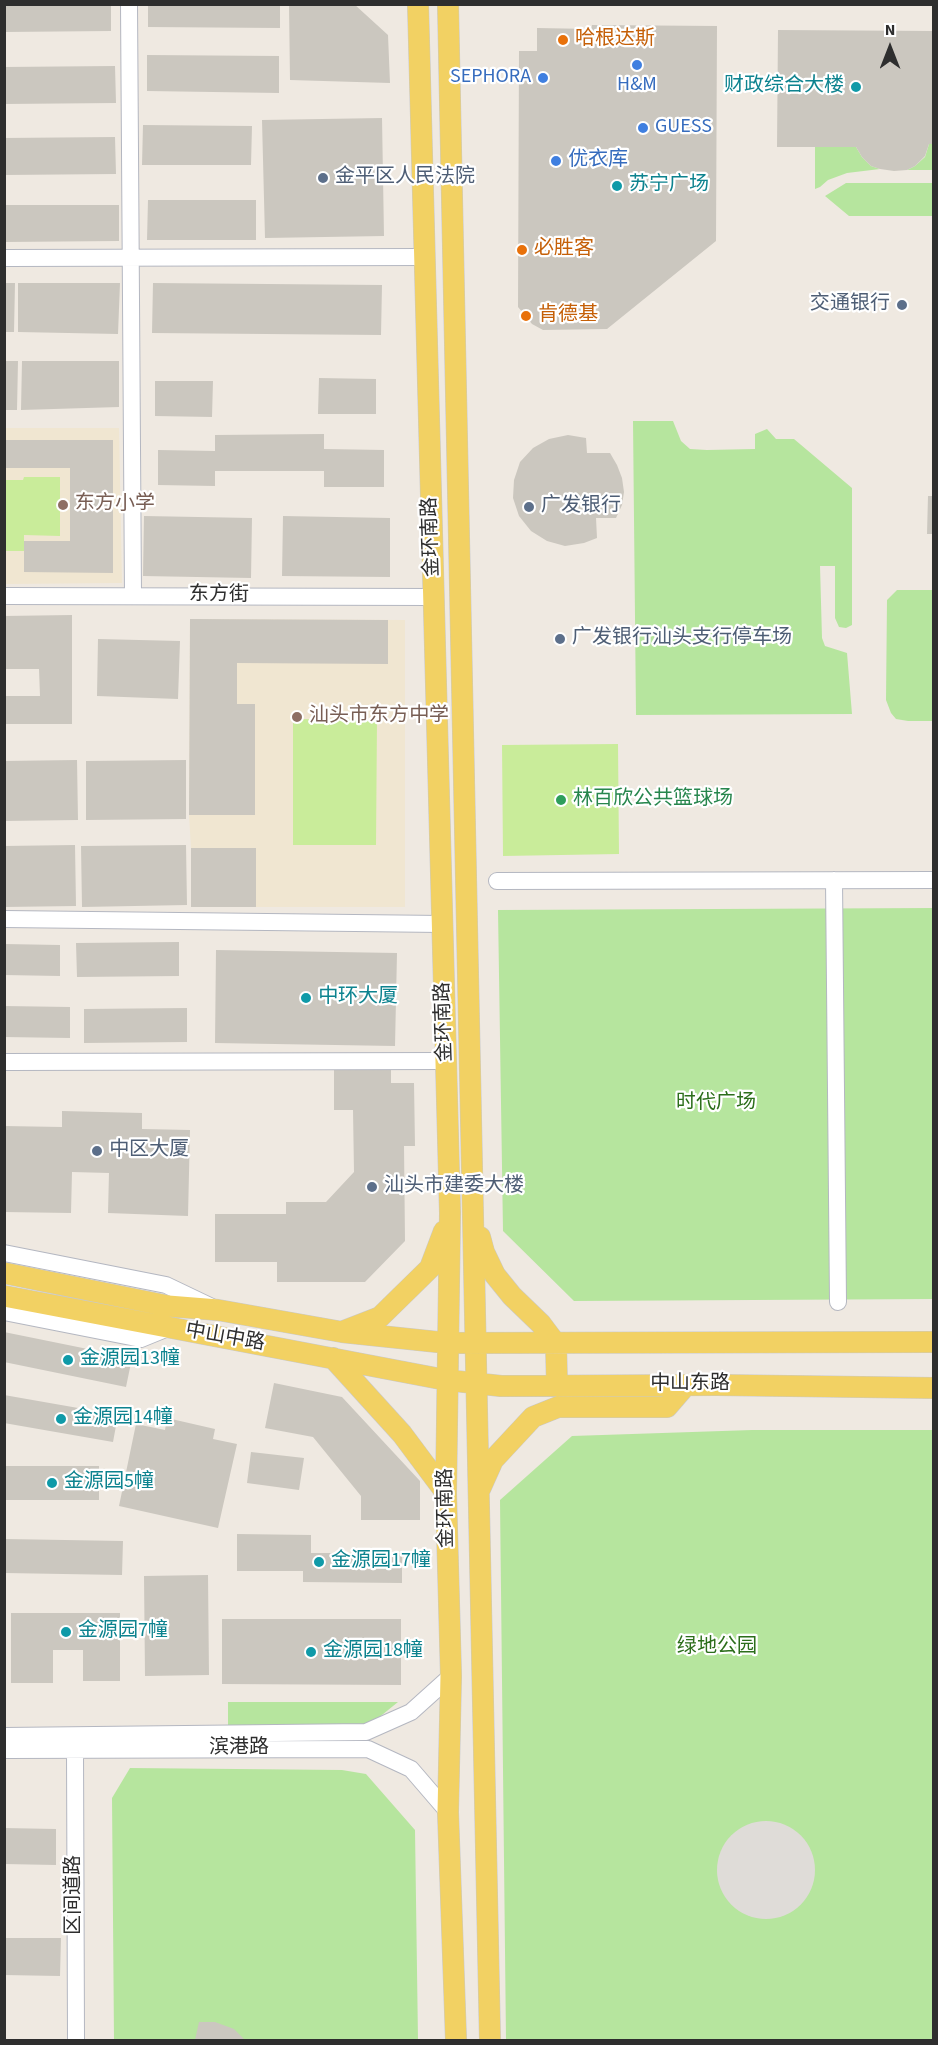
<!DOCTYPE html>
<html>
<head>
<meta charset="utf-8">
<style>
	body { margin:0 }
	#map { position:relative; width:938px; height:2045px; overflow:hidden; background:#efe9e1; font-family:"Source Sans 3",sans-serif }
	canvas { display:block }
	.frame { position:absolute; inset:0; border:6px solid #2e2e2e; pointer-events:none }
	.north { position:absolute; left:860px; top:18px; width:60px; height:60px; -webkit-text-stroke:4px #fff; paint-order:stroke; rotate:0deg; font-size:16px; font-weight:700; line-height:24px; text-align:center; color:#2e2e2e }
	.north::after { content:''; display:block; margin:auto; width:21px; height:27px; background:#2e2e2e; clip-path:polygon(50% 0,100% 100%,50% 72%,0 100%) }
</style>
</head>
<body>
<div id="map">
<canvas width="938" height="2045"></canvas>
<div class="frame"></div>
<div class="north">N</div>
</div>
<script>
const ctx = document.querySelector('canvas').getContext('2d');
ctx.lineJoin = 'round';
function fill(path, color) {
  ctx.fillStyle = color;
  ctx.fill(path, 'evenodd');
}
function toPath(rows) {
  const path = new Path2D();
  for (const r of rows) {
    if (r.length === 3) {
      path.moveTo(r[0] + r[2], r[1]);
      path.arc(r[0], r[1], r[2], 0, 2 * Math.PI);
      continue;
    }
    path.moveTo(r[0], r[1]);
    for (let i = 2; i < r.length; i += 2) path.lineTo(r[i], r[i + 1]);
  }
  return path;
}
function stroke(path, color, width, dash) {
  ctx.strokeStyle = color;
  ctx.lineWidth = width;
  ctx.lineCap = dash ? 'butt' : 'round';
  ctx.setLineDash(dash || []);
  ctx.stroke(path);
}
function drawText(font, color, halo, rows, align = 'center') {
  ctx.font = font + ' "Source Sans 3","Noto Sans SC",sans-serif';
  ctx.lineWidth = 4.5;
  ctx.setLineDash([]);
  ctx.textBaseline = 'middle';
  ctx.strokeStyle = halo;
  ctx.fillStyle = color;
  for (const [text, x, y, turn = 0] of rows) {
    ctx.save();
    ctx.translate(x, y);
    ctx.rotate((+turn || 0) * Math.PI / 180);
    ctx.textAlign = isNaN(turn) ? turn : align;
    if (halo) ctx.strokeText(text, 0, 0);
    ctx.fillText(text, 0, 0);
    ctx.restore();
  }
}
const education = toPath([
	[4,428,119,428,122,583,5,584],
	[190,619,405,620,405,907,191,907,191,848,189,815]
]);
const green = toPath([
	[929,144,933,144,933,170,907,170,915,166,925,157],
	[815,147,856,147,862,157,871,166,880,169,847,173,828,180,820,187,815,189],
	[846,183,933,183,933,216,849,216,825,196],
	[633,421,673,421,681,441,690,449,707,450,755,449,755,434,767,429,776,439,794,439,852,488,852,625,846,628,839,627,835,618,835,566,820,566,822,638,825,646,847,653,852,714,636,715],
	[897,590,933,590,933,721,908,721,896,719,891,713,886,700,887,600],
	[933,908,933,1299,574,1301,503,1231,498,910],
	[752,1430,933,1430,933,2040,506,2040,500,1500,572,1436],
	[228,1702,398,1702,377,1719,362,1726,228,1726],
	[130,1768,342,1770,366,1774,415,1830,418,2040,114,2040,112,1798]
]);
const pitch = toPath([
	[24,477,60,477,60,536,24,535,24,551,5,551,5,480,23,480],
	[293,719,377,720,376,845,293,845],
	[618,744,619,854,503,856,502,745]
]);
const plaza = toPath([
	[766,1870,49]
]);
const building = toPath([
	[4,4,111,4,111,31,4,32],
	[148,4,280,4,280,28,148,27],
	[289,4,354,4,388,35,390,83,290,80],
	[592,25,717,26,716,241,607,329,543,330,532,324,518,307,519,51,537,51,537,28,591,29],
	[778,30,934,31,934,144,929,144,925,156,915,166,907,170,894,171,880,169,871,166,862,157,856,147,777,147],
	[147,55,279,56,279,93,147,91],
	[115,66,116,103,4,104,4,67],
	[382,118,384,236,265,238,262,120],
	[143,125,252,126,251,165,142,165],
	[115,137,116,174,4,175,4,138],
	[148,200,256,200,256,240,147,240],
	[4,205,119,205,119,241,4,242],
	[4,283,15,283,14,332,4,332],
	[18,283,120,283,118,334,18,332],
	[153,283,382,285,381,335,152,333],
	[4,361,18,361,17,410,4,410],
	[22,361,119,361,119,407,21,410],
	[319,378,376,379,376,414,318,414],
	[155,381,213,381,212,417,155,416],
	[324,434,324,449,384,450,384,487,324,487,324,471,215,471,215,486,158,485,158,450,215,451,215,435],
	[568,435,586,438,587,453,610,453,617,465,622,478,624,492,622,505,616,518,596,518,597,538,584,543,565,546,547,541,531,531,519,516,513,498,514,480,520,462,533,448,549,439],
	[4,440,113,440,113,573,24,572,24,541,70,541,70,468,4,468],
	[928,496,934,496,934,534,927,534],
	[144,516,252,518,251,578,143,576],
	[283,516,390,518,390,577,282,576],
	[72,615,72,724,4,724,4,696,40,696,39,669,4,669,4,616],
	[190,619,388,620,388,664,237,663,237,704,255,704,255,815,189,815],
	[98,639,180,641,178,699,97,696],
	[77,760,78,820,4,821,4,761],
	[186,760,186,819,86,820,86,761],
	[75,845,76,906,4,907,4,846],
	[186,845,187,905,82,907,81,846],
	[191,848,256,848,256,907,191,907],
	[179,942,179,976,77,977,76,943],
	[4,944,60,945,60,976,4,975],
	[216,950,397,953,395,1046,215,1043],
	[4,1006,70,1007,70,1038,4,1037],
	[187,1008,187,1042,84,1043,84,1009],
	[334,1064,391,1064,391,1083,414,1083,415,1146,404,1146,405,1241,365,1282,277,1282,277,1262,215,1262,215,1214,286,1214,286,1202,326,1202,354,1172,353,1110,334,1110],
	[62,1111,142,1113,142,1129,190,1130,188,1216,108,1213,109,1173,72,1172,71,1213,4,1212,4,1126,62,1127],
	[4,1332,132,1358,126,1387,4,1362],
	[274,1383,342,1397,420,1481,420,1520,361,1520,361,1496,313,1437,265,1428],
	[4,1395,118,1415,113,1442,4,1423],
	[167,1418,215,1429,213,1439,237,1444,218,1528,119,1506,136,1424,165,1430],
	[251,1452,304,1458,299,1490,247,1483],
	[4,1466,99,1466,99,1500,4,1500],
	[237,1534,311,1535,311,1553,402,1553,402,1583,303,1582,303,1571,237,1571],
	[6,1539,123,1541,122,1575,5,1573],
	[208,1575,209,1675,145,1676,144,1576],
	[11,1613,120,1613,120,1681,83,1681,83,1650,53,1650,53,1683,11,1683],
	[222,1619,401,1619,401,1685,222,1684],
	[4,1828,56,1829,56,1865,4,1864],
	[4,1938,61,1938,60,1976,4,1975],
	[199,2022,215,2022,234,2029,245,2040,195,2040]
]);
const minor = toPath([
	[129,4,133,595],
	[4,258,424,257],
	[4,596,434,597],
	[834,880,838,1302],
	[497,881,934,880],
	[4,919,442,924],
	[4,1062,446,1061],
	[4,1253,166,1285,212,1307],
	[4,1312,141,1339,168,1328],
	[4,1736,366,1732,411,1712,451,1676],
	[75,1749,76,2040],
	[4,1750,368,1749,411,1769,448,1812]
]);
const major = toPath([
	[418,4,450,1213,446,1493,451,1676,448,1812,456,2040],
	[448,4,490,2040],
	[480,1237,484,1252,495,1275,512,1296,541,1324,556,1344,557,1386],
	[4,1273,168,1306,218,1310,342,1332,447,1343,934,1342],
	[4,1296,446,1380,501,1386,717,1385,934,1388],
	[344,1331,380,1317,430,1268,444,1231],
	[333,1358,402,1434,446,1493],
	[480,1489,493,1460,533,1417,558,1407,667,1407,686,1385]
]);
const markers = [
	[563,40,6,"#e8710a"],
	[637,65,6,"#3f7fe0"],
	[543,78,6,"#3f7fe0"],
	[856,87,6,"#0f9aa8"],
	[643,128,6,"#3f7fe0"],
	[556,161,6,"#3f7fe0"],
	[323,178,6,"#5c6f8a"],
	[617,186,6,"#0f9aa8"],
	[522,250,6,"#e8710a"],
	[902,305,6,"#5c6f8a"],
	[526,316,6,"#e8710a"],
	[63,505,6,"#8d6e63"],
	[529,507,6,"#5c6f8a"],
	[560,639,6,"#5c6f8a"],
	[297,717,6,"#8d6e63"],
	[561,800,6,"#2e9e5b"],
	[306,998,6,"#0f9aa8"],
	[97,1151,6,"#5c6f8a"],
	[372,1187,6,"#5c6f8a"],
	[68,1360,6,"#0f9aa8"],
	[61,1419,6,"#0f9aa8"],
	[52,1483,6,"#0f9aa8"],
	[319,1562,6,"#0f9aa8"],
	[66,1632,6,"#0f9aa8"],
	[311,1652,6,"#0f9aa8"]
];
const foodNames = [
	["哈根达斯",575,40],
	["必胜客",534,250],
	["肯德基",538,316]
];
const shopNames = [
	["SEPHORA",531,78,"right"],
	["H&M",637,86,"center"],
	["GUESS",655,128],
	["优衣库",568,161]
];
const cultureNames = [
	["财政综合大楼",844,87,"right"],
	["苏宁广场",629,186],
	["中环大厦",318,998],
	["金源园13幢",80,1360],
	["金源园14幢",73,1419],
	["金源园5幢",64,1483],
	["金源园17幢",331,1562],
	["金源园7幢",78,1632],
	["金源园18幢",323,1652]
];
const serviceNames = [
	["金平区人民法院",335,178],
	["交通银行",890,305,"right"],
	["广发银行",541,507],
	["广发银行汕头支行停车场",572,639],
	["中区大厦",109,1151],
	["汕头市建委大楼",384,1187]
];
const educationNames = [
	["东方小学",75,505],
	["汕头市东方中学",309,717]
];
const streetNames = [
	["金环南路",432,537,-92],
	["东方街",219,596],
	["金环南路",445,1022,-92],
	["中山中路",225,1338,10],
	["中山东路",690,1385],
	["金环南路",447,1508,-91],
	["滨港路",239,1749],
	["区间道路",75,1895,-90]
];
const leisureNames = [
	["林百欣公共篮球场",573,800]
];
const parkNames = [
	["时代广场",716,1104],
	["绿地公园",717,1648]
];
fill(education, '#f0e6d1');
fill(green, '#b6e59e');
fill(pitch, '#c9ec9a');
fill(plaza, '#dfdcd8');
fill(building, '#cbc7bf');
stroke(minor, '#b4b7c1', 18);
stroke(major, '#c9c9c9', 22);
stroke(minor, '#fff', 16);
stroke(major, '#f2d163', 21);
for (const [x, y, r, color] of markers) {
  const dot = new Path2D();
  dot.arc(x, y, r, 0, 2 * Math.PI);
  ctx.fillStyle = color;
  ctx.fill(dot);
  stroke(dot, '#fff', 2);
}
drawText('20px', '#c56008', '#fff', foodNames, 'left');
drawText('20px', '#366cbe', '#fff', shopNames, 'left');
drawText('20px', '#0d838f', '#fff', cultureNames, 'left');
drawText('20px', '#4e5e75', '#fff', serviceNames, 'left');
drawText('20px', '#785e54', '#fff', educationNames, 'left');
drawText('20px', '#2e2e2e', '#fff', streetNames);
drawText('20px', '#27864d', '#fff', leisureNames, 'left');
drawText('20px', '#2c6e1b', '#fff', parkNames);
</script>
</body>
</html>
